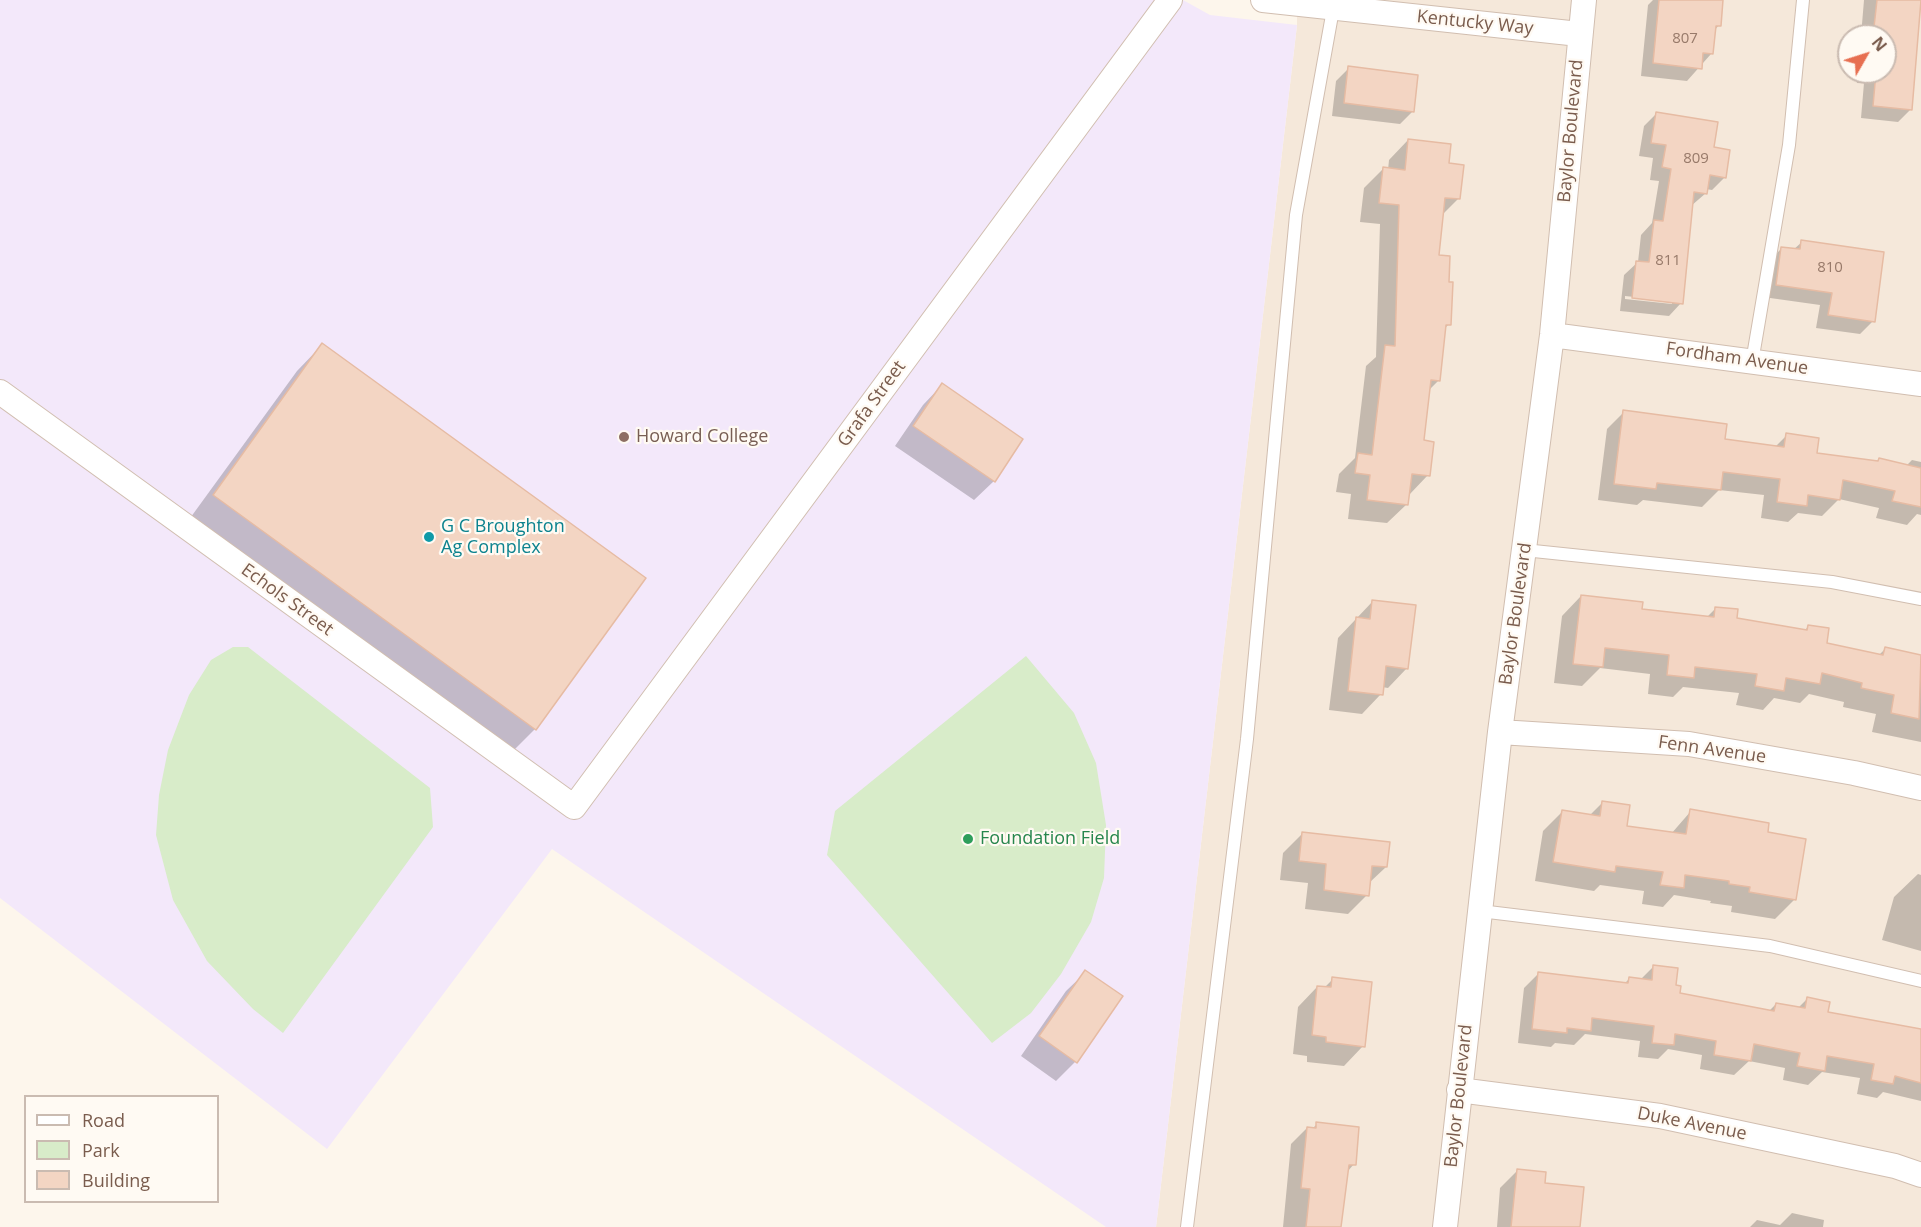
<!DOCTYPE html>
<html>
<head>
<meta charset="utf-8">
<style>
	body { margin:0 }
	#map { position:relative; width:1921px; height:1227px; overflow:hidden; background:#fdf6ec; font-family:"Open Sans",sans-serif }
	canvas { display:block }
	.legend { position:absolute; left:24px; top:1095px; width:195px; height:108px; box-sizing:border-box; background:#fffaf3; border:2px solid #cabbb1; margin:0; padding:8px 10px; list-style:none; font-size:18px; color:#7a5c4d }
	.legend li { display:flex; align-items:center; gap:12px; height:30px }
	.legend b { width:30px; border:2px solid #cabbb1 }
	.north { position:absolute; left:1837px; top:24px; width:60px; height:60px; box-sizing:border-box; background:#fffaf3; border:2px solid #cabbb1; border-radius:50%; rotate:51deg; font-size:16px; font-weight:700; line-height:24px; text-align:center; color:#7a5c4d }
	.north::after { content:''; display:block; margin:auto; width:21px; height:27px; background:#e76f51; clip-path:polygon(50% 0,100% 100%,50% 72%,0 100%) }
</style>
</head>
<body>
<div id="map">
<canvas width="1921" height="1227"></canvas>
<ul class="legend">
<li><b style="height:8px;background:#fff"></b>Road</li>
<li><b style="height:16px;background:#d8ecc9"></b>Park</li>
<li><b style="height:16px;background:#f3d5c3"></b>Building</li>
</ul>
<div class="north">N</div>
</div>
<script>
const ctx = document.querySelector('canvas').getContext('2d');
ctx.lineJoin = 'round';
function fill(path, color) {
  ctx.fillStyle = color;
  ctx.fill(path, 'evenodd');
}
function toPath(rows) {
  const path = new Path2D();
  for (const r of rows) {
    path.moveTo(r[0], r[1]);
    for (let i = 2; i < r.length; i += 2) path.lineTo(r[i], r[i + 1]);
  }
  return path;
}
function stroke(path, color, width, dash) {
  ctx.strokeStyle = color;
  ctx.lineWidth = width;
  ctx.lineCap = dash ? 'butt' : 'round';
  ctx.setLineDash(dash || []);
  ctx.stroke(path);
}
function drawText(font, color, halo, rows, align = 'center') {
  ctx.font = font + ' "Open Sans",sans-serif';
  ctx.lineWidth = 4.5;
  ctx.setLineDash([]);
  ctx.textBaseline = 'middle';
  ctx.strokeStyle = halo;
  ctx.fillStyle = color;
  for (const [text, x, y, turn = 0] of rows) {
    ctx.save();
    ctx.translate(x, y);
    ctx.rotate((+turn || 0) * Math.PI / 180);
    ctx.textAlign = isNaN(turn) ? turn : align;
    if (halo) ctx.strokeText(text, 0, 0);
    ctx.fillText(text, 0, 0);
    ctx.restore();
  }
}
const residential = toPath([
	[1297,0,1921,0,1921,1227,1156,1227,1297,25],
	[1849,36,1885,36,1885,72,1849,72]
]);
const education = toPath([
	[0,0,1183,0,1210,15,1297,25,1156,1227,1106,1227,552,849,327,1149,0,898]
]);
const green = toPath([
	[233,647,248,647,430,788,433,827,283,1033,253,1009,207,961,173,900,156,835,159,795,168,750,189,695,211,660],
	[1026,656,1074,713,1096,763,1106,825,1104,878,1091,922,1061,974,1031,1013,992,1043,827,855,835,811]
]);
const shadow = toPath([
	[1653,0,1722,0,1719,25,1714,31,1711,54,1687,81,1641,76,1648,5],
	[1864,0,1921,0,1911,109,1898,122,1861,118,1864,83,1857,83,1858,72,1885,72,1885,36,1861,36],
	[1349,68,1413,111,1400,124,1332,116,1336,81],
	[1657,113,1712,148,1725,177,1712,190,1706,189,1706,193,1691,206,1681,303,1669,316,1620,311,1624,275,1638,262,1641,235,1652,223,1659,181,1650,180,1653,158,1639,156,1644,126],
	[1625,296,1672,301,1672,304,1625,299],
	[1408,140,1447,164,1459,198,1442,215,1437,257,1449,324,1444,329,1439,380,1428,391,1422,442,1428,475,1409,495,1407,504,1387,523,1348,519,1351,494,1336,492,1339,474,1355,458,1366,366,1376,357,1380,224,1360,222,1364,188,1383,169,1388,170,1389,160],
	[1802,242,1873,321,1860,334,1816,328,1820,305,1763,297,1769,261,1781,249,1793,250],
	[322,345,535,729,510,754,188,521,297,371],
	[942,385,994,481,974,500,895,446,923,405],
	[1624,412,1723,441,1775,447,1787,435,1816,454,1877,462,1879,460,1906,466,1912,460,1921,462,1921,515,1917,514,1907,525,1876,518,1879,508,1839,499,1822,516,1798,513,1788,522,1761,518,1764,495,1719,490,1702,507,1643,500,1637,505,1598,500,1607,429],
	[1581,596,1641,611,1706,618,1716,608,1735,619,1804,631,1808,627,1825,644,1879,655,1885,649,1921,656,1921,742,1872,732,1876,714,1843,707,1844,702,1809,694,1800,703,1774,698,1763,710,1736,705,1739,693,1683,687,1673,697,1648,694,1650,674,1600,668,1582,686,1554,683,1562,616],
	[1373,601,1407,668,1388,688,1382,687,1381,694,1362,714,1329,710,1338,638],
	[1603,802,1625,827,1671,834,1691,811,1766,833,1805,840,1794,900,1775,919,1731,912,1732,906,1710,903,1711,901,1674,895,1663,907,1642,904,1644,891,1600,885,1594,891,1535,881,1543,831,1563,811,1589,816],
	[1303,833,1386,867,1369,883,1367,895,1348,914,1305,909,1308,883,1280,880,1283,853],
	[1918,874,1921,875,1921,951,1882,940,1894,897],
	[1654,966,1675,986,1678,994,1769,1011,1776,1004,1798,1008,1807,999,1826,1014,1921,1034,1921,1101,1883,1092,1877,1098,1857,1094,1860,1078,1822,1072,1808,1085,1783,1080,1785,1068,1749,1061,1734,1075,1700,1069,1702,1055,1668,1049,1658,1059,1638,1057,1640,1041,1585,1034,1574,1045,1555,1043,1551,1047,1518,1043,1524,988,1539,973,1624,984,1629,979,1640,980],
	[1086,972,1075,1062,1056,1081,1021,1056,1066,991],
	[1333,979,1363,1046,1344,1066,1307,1062,1307,1056,1293,1054,1298,1007,1317,987,1324,988],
	[1317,1124,1354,1164,1347,1172,1339,1227,1283,1227,1291,1144,1307,1128,1312,1129],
	[1517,1171,1544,1185,1579,1227,1497,1227,1500,1188],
	[1792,1213,1824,1220,1823,1227,1750,1227,1757,1220,1780,1225]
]);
const building = toPath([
	[1659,0,1723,0,1721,26,1716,26,1713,54,1703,53,1702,69,1653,63,1659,0],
	[1877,0,1921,0,1912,110,1873,106,1876,72,1885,72,1885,36,1873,36,1877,0],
	[1348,66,1418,75,1414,112,1344,103,1348,66],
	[1656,112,1718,122,1714,147,1730,150,1726,178,1710,175,1707,194,1694,192,1683,304,1632,298,1636,261,1649,262,1654,220,1663,221,1671,169,1662,167,1666,145,1651,143,1656,112],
	[1408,139,1451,144,1449,163,1464,165,1460,199,1445,198,1439,255,1450,256,1449,282,1453,282,1451,325,1446,325,1440,381,1431,380,1424,440,1434,442,1430,476,1412,474,1408,505,1367,500,1370,475,1355,473,1358,453,1372,455,1385,345,1395,346,1399,205,1379,203,1383,167,1405,170,1408,139],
	[1801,240,1884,252,1875,322,1828,315,1832,293,1776,285,1781,247,1800,249,1801,240],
	[322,343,646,578,536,730,213,495,322,343],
	[942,383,1023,439,995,482,913,426,942,383],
	[1623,410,1727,424,1725,439,1784,447,1786,433,1819,438,1817,453,1878,461,1879,458,1921,468,1921,507,1892,501,1895,491,1843,480,1840,500,1808,495,1807,506,1777,502,1780,479,1723,472,1721,490,1657,483,1656,489,1614,484,1623,410],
	[1581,595,1643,602,1642,609,1714,617,1715,607,1738,609,1737,618,1807,630,1808,625,1829,628,1827,643,1883,655,1885,647,1921,655,1919,719,1891,713,1894,695,1861,688,1862,683,1822,673,1820,684,1786,678,1784,691,1755,686,1757,674,1695,667,1694,678,1667,675,1669,655,1605,648,1603,667,1573,664,1581,595],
	[1372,600,1416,605,1408,669,1386,666,1383,695,1348,691,1356,617,1370,619,1372,600],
	[1602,801,1630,805,1627,826,1686,834,1690,809,1769,823,1768,832,1806,839,1796,900,1749,892,1750,887,1729,884,1729,881,1685,875,1684,888,1660,885,1663,872,1616,866,1615,872,1553,862,1562,810,1600,816,1602,801],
	[1302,832,1390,842,1387,867,1372,866,1369,896,1324,890,1326,864,1299,861,1302,832],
	[1653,965,1678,968,1676,985,1681,986,1680,993,1774,1011,1776,1003,1805,1008,1807,997,1830,1002,1828,1012,1921,1029,1921,1083,1895,1076,1893,1084,1871,1080,1874,1064,1827,1056,1825,1071,1797,1066,1800,1053,1754,1044,1751,1061,1714,1055,1716,1041,1675,1034,1674,1045,1652,1043,1654,1026,1592,1018,1591,1031,1567,1028,1567,1033,1532,1029,1538,972,1628,983,1629,977,1652,980,1653,965],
	[1085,970,1123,996,1077,1063,1039,1036,1085,970],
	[1332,977,1372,982,1365,1047,1326,1042,1326,1037,1312,1035,1317,986,1331,987,1332,977],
	[1316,1122,1359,1127,1356,1165,1349,1165,1341,1227,1306,1227,1310,1189,1301,1188,1307,1127,1316,1128,1316,1122],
	[1517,1169,1546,1172,1545,1183,1584,1187,1580,1227,1511,1227,1517,1169]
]);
const service = toPath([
	[1752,362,1789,145,1803,0],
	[1524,550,1832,582,1921,599],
	[1480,911,1770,946,1921,981],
	[1187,1227,1247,739,1296,215,1334,4]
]);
const minor = toPath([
	[1263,0,1579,34],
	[1552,335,1921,384],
	[0,392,574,807,1170,0],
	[1500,732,1689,744,1854,773,1921,788],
	[1459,1090,1660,1116,1895,1166,1921,1175],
	[1445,1227,1500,732,1552,335,1584,0]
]);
const markers = [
	[624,437,6,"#8d6e63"],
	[429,537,6,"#0f9aa8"],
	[968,839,6,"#2e9e5b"]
];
const numberNames = [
	["807",1685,39],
	["809",1696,159],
	["811",1668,261],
	["810",1830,268]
];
const streetNames = [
	["Kentucky Way",1475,23,6],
	["Baylor Boulevard",1571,131,-85],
	["Fordham Avenue",1737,359,8],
	["Grafa Street",872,404,-54],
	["Echols Street",287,600,36],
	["Baylor Boulevard",1516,614,-82],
	["Fenn Avenue",1712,750,8],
	["Baylor Boulevard",1459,1096,-84],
	["Duke Avenue",1692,1124,11]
];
const educationNames = [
	["Howard College",636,437]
];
const cultureNames = [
	["G C Broughton",441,527],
	["Ag Complex",441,548]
];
const leisureNames = [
	["Foundation Field",980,839]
];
fill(residential, '#f5e8da');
fill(education, '#f3e8fa');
fill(green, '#d8ecc9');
fill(shadow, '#0003');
fill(building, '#f3d5c3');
stroke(building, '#e6bba3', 1.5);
stroke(service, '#d1beb0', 14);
stroke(minor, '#d1beb0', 26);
stroke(service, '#fff', 12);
stroke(minor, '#fff', 24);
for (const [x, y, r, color] of markers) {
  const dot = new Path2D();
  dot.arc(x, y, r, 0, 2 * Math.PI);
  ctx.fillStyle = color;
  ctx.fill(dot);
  stroke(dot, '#fffaf3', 2);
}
drawText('15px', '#987a6a', null, numberNames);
drawText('18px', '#7a5c4d', '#fffaf3', streetNames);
drawText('18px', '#785e54', '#fffaf3', educationNames, 'left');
drawText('18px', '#0d838f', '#fffaf3', cultureNames, 'left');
drawText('18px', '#27864d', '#fffaf3', leisureNames, 'left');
</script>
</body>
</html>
